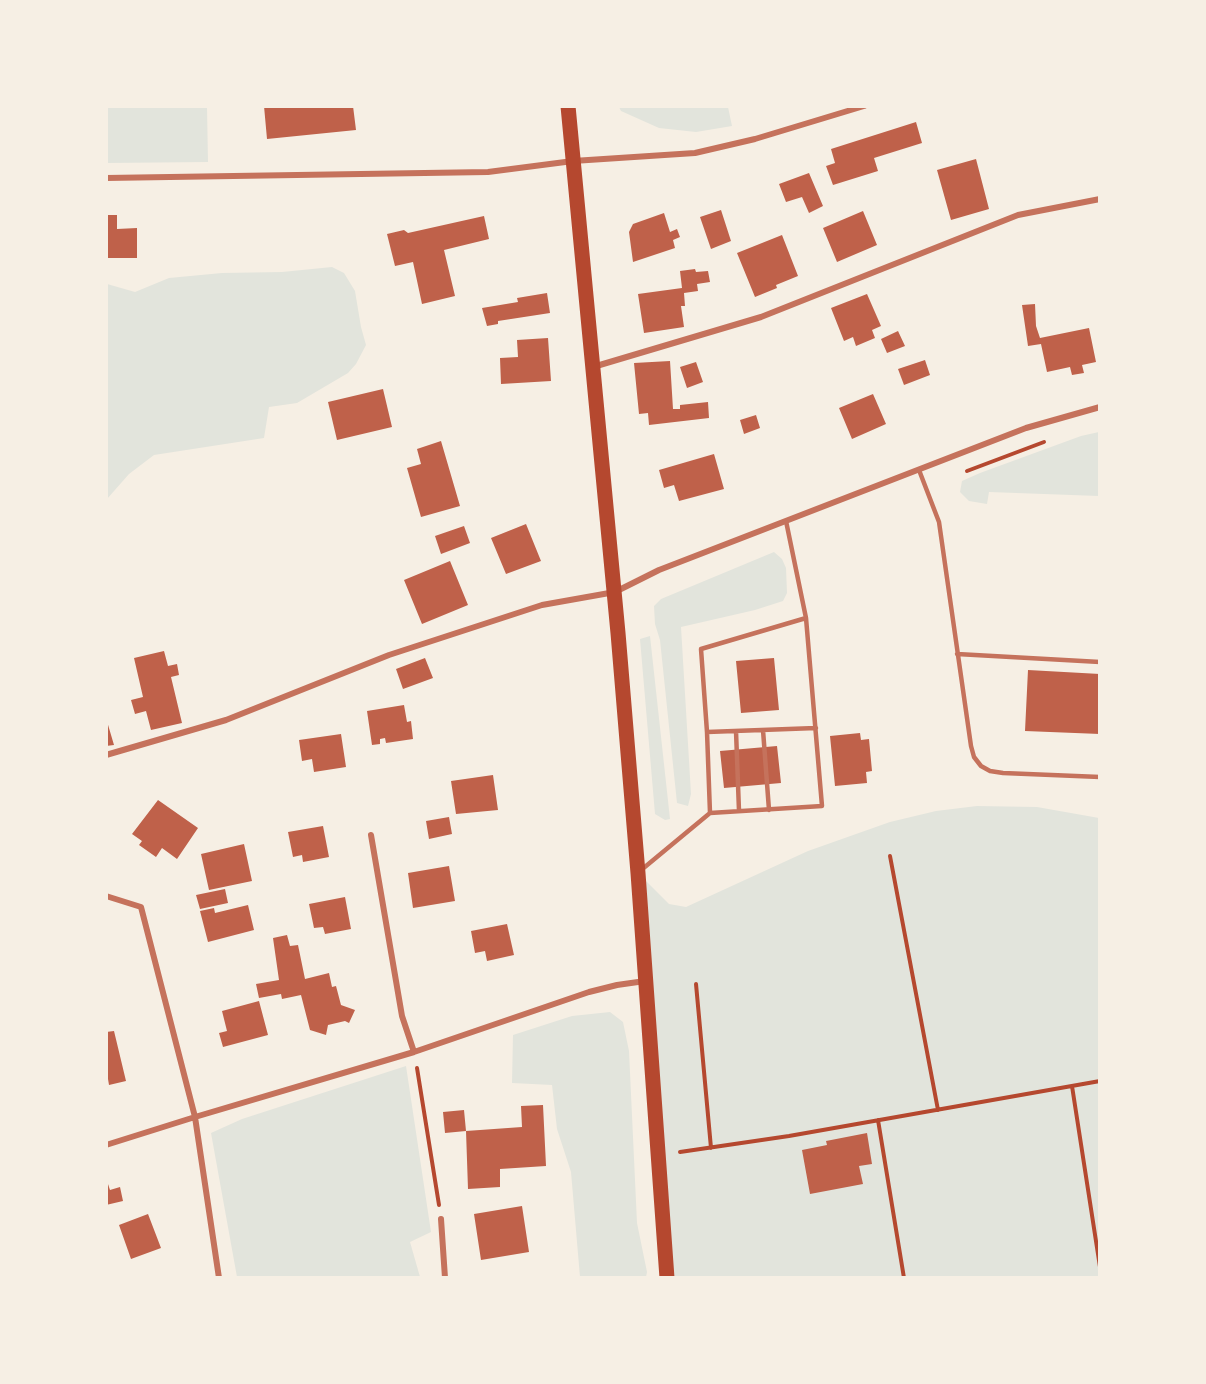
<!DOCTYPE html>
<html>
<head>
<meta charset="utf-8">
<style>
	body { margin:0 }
	#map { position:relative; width:1206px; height:1384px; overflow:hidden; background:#f6efe4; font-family:Overpass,sans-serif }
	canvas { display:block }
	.frame { position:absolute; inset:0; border:108px solid #f6efe4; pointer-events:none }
</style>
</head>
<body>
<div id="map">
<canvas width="1206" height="1384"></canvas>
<div class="frame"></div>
</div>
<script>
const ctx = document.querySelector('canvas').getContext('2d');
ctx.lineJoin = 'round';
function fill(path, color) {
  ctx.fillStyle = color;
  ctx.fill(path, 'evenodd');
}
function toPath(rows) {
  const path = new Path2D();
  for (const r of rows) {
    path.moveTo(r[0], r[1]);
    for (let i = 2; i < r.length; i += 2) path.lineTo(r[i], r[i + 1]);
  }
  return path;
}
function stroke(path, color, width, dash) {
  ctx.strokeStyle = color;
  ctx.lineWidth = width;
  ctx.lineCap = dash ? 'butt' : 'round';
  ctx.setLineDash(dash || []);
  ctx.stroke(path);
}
const green = toPath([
	[106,107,207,107,208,162,107,163],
	[619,107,728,107,732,126,696,132,659,128,621,111],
	[332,267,344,273,355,291,361,327,366,345,356,364,348,373,297,403,269,407,264,438,154,455,129,474,107,499,107,284,135,292,169,278,222,273,282,272],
	[1099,432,1099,496,989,492,987,504,969,501,960,492,962,481,980,473,1081,436],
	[774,552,782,559,786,568,787,593,783,601,755,610,681,627,691,794,688,806,677,803,660,640,655,624,654,606,661,599],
	[650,636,670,819,665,820,655,814,640,639],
	[977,806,1037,807,1099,818,1099,1277,667,1277,638,873,669,904,686,907,808,851,890,822,936,811],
	[610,1012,623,1022,629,1051,637,1223,647,1272,646,1277,580,1277,571,1172,557,1129,552,1085,512,1083,513,1035,572,1016],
	[406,1066,431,1232,410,1242,420,1277,237,1277,211,1133,242,1119]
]);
const building = toPath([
	[264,106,353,106,356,130,267,139],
	[916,122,922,143,874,158,878,171,833,185,826,166,835,163,831,149],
	[976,159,989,209,951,220,937,170],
	[809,173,823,206,809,213,802,197,786,202,779,184],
	[721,210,731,241,711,249,700,217],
	[863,211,877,245,837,262,823,228],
	[664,213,670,232,677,229,680,237,673,240,675,248,633,262,629,232,633,224],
	[106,215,117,215,117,229,137,228,137,258,106,258],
	[484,216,489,239,444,250,455,296,422,304,413,262,395,266,387,234,404,230,408,233],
	[782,235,798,276,776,285,777,288,755,297,737,253],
	[695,269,696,272,708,271,710,282,697,284,698,291,684,293,685,306,681,306,684,327,644,333,638,294,682,288,680,271],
	[547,293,550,313,498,321,498,324,487,326,482,308,518,302,517,298],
	[867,294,881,326,872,330,875,338,856,346,853,337,844,341,831,308],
	[1035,304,1036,326,1040,338,1089,328,1096,362,1082,365,1084,373,1072,375,1070,367,1047,372,1041,344,1028,346,1022,305],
	[898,331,905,346,887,353,881,339],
	[548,338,551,381,501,384,500,358,518,357,517,340],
	[925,360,930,375,904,385,898,369],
	[670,361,673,409,680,409,680,405,708,402,709,418,649,425,648,413,639,414,634,363],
	[696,362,703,382,687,388,680,367],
	[383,389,392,427,337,440,328,402],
	[873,394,886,424,852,439,839,408],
	[756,415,760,428,744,434,740,420],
	[441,441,460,506,421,517,407,468,421,464,417,449],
	[714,454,724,489,679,501,674,485,664,488,659,470],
	[526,524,541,561,506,574,491,538],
	[464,526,470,543,441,554,435,536],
	[450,561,468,605,422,624,404,580],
	[164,651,168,666,177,664,179,675,171,677,182,723,151,730,146,711,135,714,131,700,143,697,134,658],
	[425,658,433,678,403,689,396,669],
	[774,658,779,710,741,713,736,661],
	[1028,670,1100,674,1100,734,1025,731],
	[404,705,407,722,411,721,413,739,386,743,385,738,380,739,380,744,372,745,367,711],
	[106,718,114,745,106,746],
	[860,733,861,740,869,739,872,771,866,772,867,783,835,786,830,736],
	[341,734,346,767,314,772,312,759,302,761,299,740],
	[777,746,781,783,724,788,720,751],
	[493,775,498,810,456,814,451,781],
	[158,800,198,828,177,859,162,848,156,857,139,845,142,841,132,834],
	[449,817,452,834,429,839,426,821],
	[323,826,329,857,303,862,302,855,293,857,288,832],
	[244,844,252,881,209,890,201,854],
	[449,866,455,901,413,908,408,873],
	[225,889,228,903,200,909,196,895],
	[345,897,351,929,325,934,323,927,314,928,309,904],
	[248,905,254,930,208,942,200,911,214,908,215,913],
	[507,924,514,955,487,961,485,951,475,953,471,931],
	[287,935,290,946,298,945,305,979,329,973,332,987,336,986,341,1005,355,1010,349,1023,345,1021,328,1025,326,1035,310,1030,301,995,282,999,281,994,259,998,256,984,279,980,273,938],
	[259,1001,268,1035,223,1047,219,1033,227,1031,222,1011],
	[114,1031,126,1081,109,1085,108,1079,106,1080,106,1032],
	[543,1105,546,1166,500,1169,500,1187,468,1189,466,1131,522,1127,521,1106],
	[464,1110,466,1131,445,1133,443,1112],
	[867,1133,872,1164,859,1166,863,1184,810,1194,802,1150,827,1145,826,1141],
	[106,1178,110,1190,120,1187,123,1201,106,1205],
	[522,1206,529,1252,481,1260,474,1214],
	[148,1214,161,1248,131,1259,119,1225]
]);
const path = toPath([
	[967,471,1044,442],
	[890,856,938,1110],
	[696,984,711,1148],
	[417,1068,439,1205],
	[1072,1086,1100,1267],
	[878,1120,904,1278],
	[680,1152,789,1136,1100,1081]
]);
const service = toPath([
	[919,470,939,522,971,746,974,757,981,766,990,771,1003,773,1100,777],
	[957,654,1100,662],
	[763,730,769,810],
	[736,731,739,811],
	[707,732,816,728],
	[710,813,822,806,806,618],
	[640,871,710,813,707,732,701,649,806,618,786,521]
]);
const minor = toPath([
	[106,178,488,172,573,161,695,153,755,139,864,106],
	[593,367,761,317,1018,215,1100,199],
	[106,755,226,720,389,655,542,605,615,592,659,570,1026,428,1100,407],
	[371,835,402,1016,414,1052],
	[106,896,141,907,195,1117,219,1278],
	[106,1145,195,1117,414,1052,589,992,617,985,645,981],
	[441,1219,445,1278]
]);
const primary = toPath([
	[568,106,618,633,638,873,667,1278]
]);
fill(green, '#e2e4dc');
fill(building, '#bf614a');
stroke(path, '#b5482f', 4);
stroke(service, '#c5725c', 4.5);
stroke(minor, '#c5725c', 6);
stroke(primary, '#b5482f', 15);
</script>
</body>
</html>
